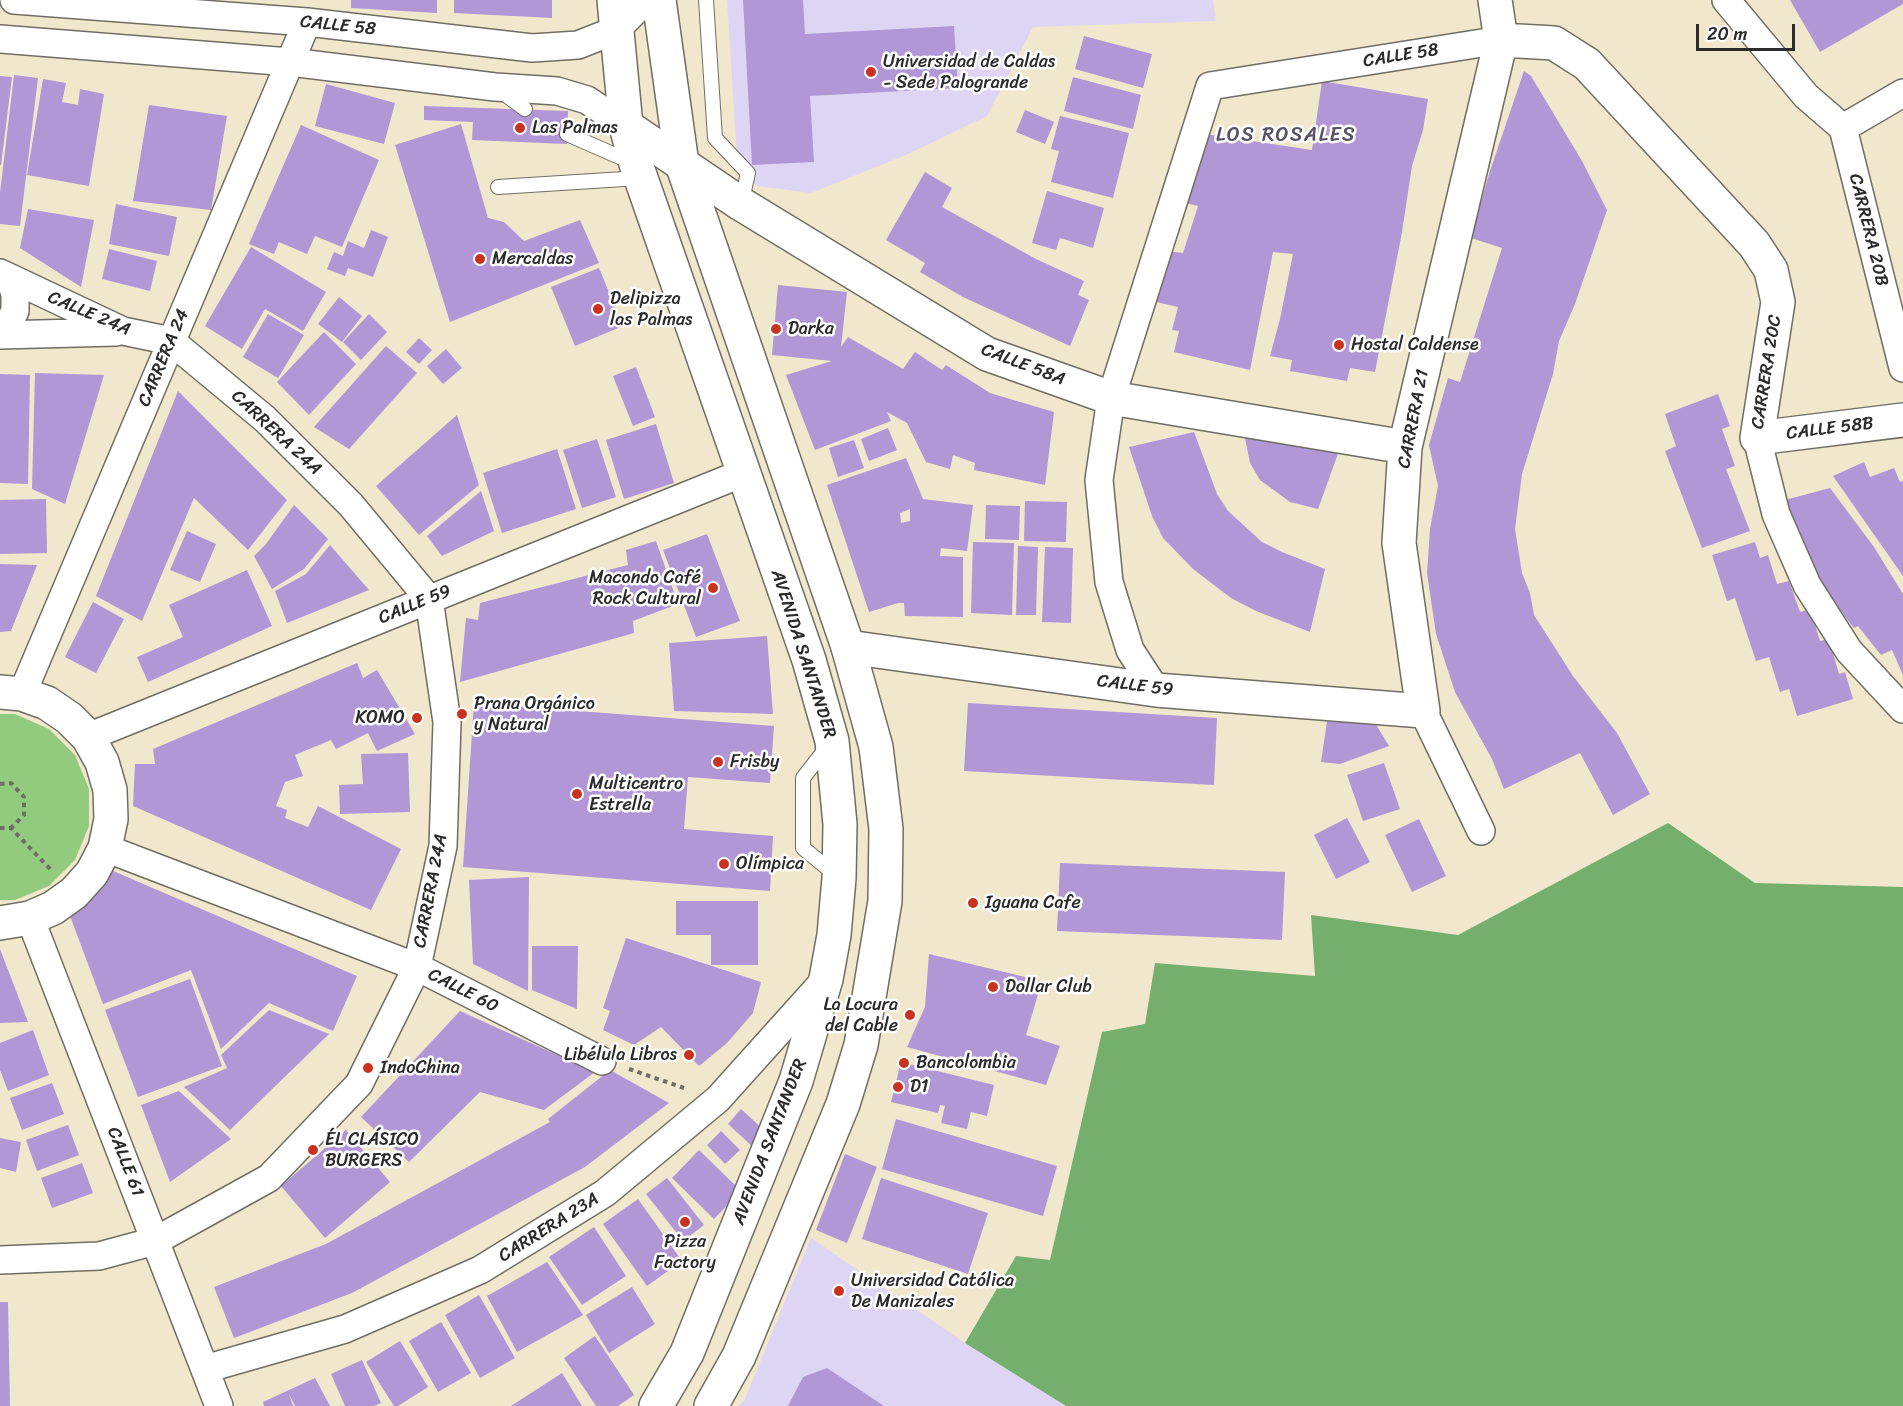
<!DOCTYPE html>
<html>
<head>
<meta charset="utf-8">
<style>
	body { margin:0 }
	#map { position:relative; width:1903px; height:1406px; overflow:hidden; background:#f0e7cc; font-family:Sriracha,sans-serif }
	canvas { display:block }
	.scale { position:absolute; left:1696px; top:24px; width:99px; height:27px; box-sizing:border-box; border:3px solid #2b2b2b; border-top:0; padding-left:8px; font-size:18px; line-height:21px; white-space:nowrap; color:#2b2b2b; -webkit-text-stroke:4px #fff; paint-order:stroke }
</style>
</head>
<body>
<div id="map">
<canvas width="1903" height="1406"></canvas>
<div class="scale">20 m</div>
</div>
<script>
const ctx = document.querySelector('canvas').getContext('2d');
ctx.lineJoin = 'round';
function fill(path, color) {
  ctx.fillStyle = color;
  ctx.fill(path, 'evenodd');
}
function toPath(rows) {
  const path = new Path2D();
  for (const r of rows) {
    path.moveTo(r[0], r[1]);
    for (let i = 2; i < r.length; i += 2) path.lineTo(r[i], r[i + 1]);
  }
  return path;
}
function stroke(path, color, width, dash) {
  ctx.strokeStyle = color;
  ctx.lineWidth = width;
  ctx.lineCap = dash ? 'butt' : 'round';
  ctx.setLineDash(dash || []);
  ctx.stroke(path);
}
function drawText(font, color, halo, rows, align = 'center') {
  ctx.font = font + ' Sriracha,sans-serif';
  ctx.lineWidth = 5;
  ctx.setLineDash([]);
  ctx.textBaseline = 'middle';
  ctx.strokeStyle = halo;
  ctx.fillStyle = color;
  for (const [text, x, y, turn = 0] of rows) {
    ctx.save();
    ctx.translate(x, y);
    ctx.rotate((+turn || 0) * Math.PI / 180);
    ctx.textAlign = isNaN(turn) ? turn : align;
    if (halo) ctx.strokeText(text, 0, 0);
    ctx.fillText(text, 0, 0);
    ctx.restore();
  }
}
const built = toPath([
	[727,0,1213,0,1216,21,1033,27,987,116,906,155,811,193,758,186,738,174],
	[811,1238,965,1343,1066,1406,739,1406,745,1399]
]);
const green = toPath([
	[0,714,15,714,49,729,75,755,89,789,89,826,75,860,49,886,15,900,0,900]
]);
const forest = toPath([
	[1668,823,1755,883,1903,887,1903,1406,1066,1406,965,1343,1016,1256,1050,1260,1102,1032,1145,1024,1155,963,1315,976,1311,915,1458,935]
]);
const building = toPath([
	[351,0,437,0,437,13,351,8],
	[454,0,552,0,552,18,454,13],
	[743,0,803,0,805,34,954,26,958,88,810,96,814,162,752,165],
	[1790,0,1903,0,1903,4,1820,52],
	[1084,36,1152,54,1143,88,1075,69],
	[1524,71,1531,76,1582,161,1607,210,1575,304,1559,341,1553,374,1522,474,1515,529,1522,573,1530,593,1534,615,1573,676,1617,733,1650,794,1613,815,1580,753,1504,789,1492,759,1455,692,1436,634,1427,573,1430,529,1438,486,1429,445,1448,378,1460,382,1502,248,1471,238,1489,174],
	[14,75,38,78,20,226,0,224,0,193],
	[0,76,12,77,1,165,0,165],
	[1073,77,1141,95,1133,129,1064,111],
	[43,79,66,83,62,102,78,105,80,89,104,94,89,186,27,175],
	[1322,81,1428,99,1423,130,1412,166,1402,232,1375,372,1350,368,1347,381,1290,371,1292,360,1270,356,1280,319,1293,254,1273,252,1250,370,1174,352,1179,331,1172,330,1178,307,1156,302,1166,251,1183,253,1198,206,1185,203,1198,133,1312,150],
	[326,84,395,103,384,144,315,126],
	[149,105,227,116,211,210,133,201],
	[424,106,568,111,567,144,472,140,473,122,424,120],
	[1025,110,1054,122,1045,144,1016,132],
	[1060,116,1129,133,1113,198,1051,182,1059,151,1051,149],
	[461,124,488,218,504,222,524,241,580,220,599,263,450,322,395,145],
	[301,125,379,160,342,247,315,236,307,254,279,242,274,254,249,244],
	[925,172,952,188,942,207,1036,259,1084,281,1078,295,1089,300,1070,346,963,297,920,272,925,263,886,240],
	[1047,191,1104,208,1093,248,1060,238,1056,250,1032,243],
	[116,204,177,217,169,256,109,244],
	[28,209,94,220,81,287,20,248],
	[371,230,388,237,373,277,348,268,345,276,327,269,334,252,343,256,348,241,364,248],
	[251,247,326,292,303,331,265,309,242,349,205,326],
	[109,249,157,261,150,291,102,279],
	[599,268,623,326,575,346,551,287],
	[778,285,847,292,841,347,848,337,903,369,915,352,942,370,946,365,990,393,1054,412,1045,485,974,470,975,463,953,455,950,469,926,462,907,423,887,412,891,421,815,450,786,375,832,361,772,355],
	[339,297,362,316,342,342,318,324],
	[268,314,304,335,278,378,243,357],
	[369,314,387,332,361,360,343,342],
	[324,332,356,364,309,415,277,382],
	[419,338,432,350,419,364,406,352],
	[386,346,417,373,349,449,314,427],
	[446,349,462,368,443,384,427,366],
	[636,367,655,417,633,426,613,376],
	[35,373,104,375,65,504,32,489],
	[0,374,30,375,28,484,0,483],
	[178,391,287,500,248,550,194,498,142,621,96,596],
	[1718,394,1730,426,1722,429,1735,466,1726,469,1750,531,1702,548,1665,451,1676,446,1665,414],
	[457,415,479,485,419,535,376,486],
	[656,424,674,483,624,499,606,440],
	[888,428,897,450,869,461,861,439],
	[1194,432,1217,494,1228,511,1262,542,1282,552,1325,569,1310,632,1256,611,1231,598,1193,569,1163,538,1152,516,1129,447],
	[1244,433,1339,451,1318,509,1290,502,1260,480,1250,463],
	[597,439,616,497,582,508,563,450],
	[854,440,864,468,838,477,829,448],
	[557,449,576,509,502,533,483,473],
	[906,458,923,499,973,505,967,551,941,548,940,556,963,557,963,617,905,616,904,603,898,603,869,612,827,485],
	[910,509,910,521,901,523,900,513],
	[1864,462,1870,477,1894,468,1900,482,1903,481,1903,576,1833,476],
	[1830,488,1874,547,1903,594,1903,675,1892,650,1881,655,1858,626,1854,628,1809,570,1785,500],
	[481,491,494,531,442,556,427,536],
	[46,499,47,553,0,554,0,500],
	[1025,501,1067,502,1066,542,1024,541],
	[294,505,328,539,304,569,272,589,254,556,266,544],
	[986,505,1020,506,1019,540,985,539],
	[187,531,216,544,200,582,170,570],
	[707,534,740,621,696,637,663,550],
	[656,541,678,604,633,621,634,633,460,682,466,618,478,620,480,603,628,565,626,550],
	[973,542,1014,543,1012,615,971,613],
	[1755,542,1760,558,1768,555,1777,584,1789,581,1800,612,1810,609,1820,641,1829,639,1839,674,1845,672,1853,699,1797,716,1789,689,1780,692,1769,657,1756,661,1735,598,1727,601,1712,555],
	[330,545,369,590,287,623,275,591,306,574],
	[1018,546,1038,547,1036,615,1016,615],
	[1045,547,1073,548,1071,623,1042,622],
	[0,564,37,565,11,631,0,632],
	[247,570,272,626,148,682,137,657,183,637,169,605],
	[93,602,124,619,96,673,65,657],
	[767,636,773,714,674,711,669,643],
	[357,663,363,678,377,670,415,734,377,751,368,733,336,749,331,740,295,755,303,776,285,782,276,806,287,810,285,818,308,827,318,806,401,849,371,910,133,806,135,764,155,764,153,749],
	[474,703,774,726,770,783,688,777,684,829,773,836,770,891,463,867],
	[968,703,1217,718,1214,785,964,771],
	[1329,708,1372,718,1389,746,1340,764,1321,762],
	[408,753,410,812,340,814,339,785,363,784,361,754],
	[1384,763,1400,809,1363,821,1347,775],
	[1347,818,1370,862,1336,879,1314,835],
	[1419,819,1446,876,1412,892,1385,835],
	[1060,863,1285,872,1282,940,1057,931],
	[104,867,357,976,333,1031,269,1003,221,1049,191,970,103,1004,67,908],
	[529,877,528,991,473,964,469,880],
	[676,901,758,901,758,965,711,965,711,935,676,935],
	[626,938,761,982,753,1013,727,1043,699,1066,661,1027,634,1045,603,1030,610,1011,603,1008],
	[532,946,578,946,577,1009,532,990],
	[0,949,28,1022,0,1023],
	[929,954,1042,981,1026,1035,1060,1046,1046,1085,907,1047,925,1007],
	[190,979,222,1066,138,1097,105,1010],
	[269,1010,329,1034,230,1130,184,1087,227,1068,221,1055],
	[460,1011,595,1072,544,1110,480,1092,409,1162,361,1117],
	[33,1030,49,1075,8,1091,0,1070,0,1043],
	[901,1062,994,1085,987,1116,971,1112,967,1129,941,1123,945,1106,940,1105,938,1113,891,1102],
	[610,1070,669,1103,585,1167,352,1293,234,1338,214,1287,326,1244,550,1122,548,1119],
	[52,1083,64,1114,22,1130,10,1098],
	[179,1091,231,1139,170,1182,141,1105],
	[741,1109,767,1133,754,1148,728,1124],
	[896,1119,1057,1166,1043,1216,882,1169],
	[68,1125,79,1155,37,1171,26,1140],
	[346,1130,390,1182,325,1238,281,1186],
	[721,1131,740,1150,725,1164,707,1145],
	[0,1138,21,1142,16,1172,0,1168],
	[699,1150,741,1191,714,1219,672,1178],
	[845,1154,877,1167,847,1243,816,1230],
	[82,1163,93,1193,52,1208,41,1178],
	[667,1178,704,1225,683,1241,646,1194],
	[881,1178,988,1213,968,1274,862,1239],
	[638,1199,682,1261,647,1286,603,1224],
	[594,1227,626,1276,582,1305,549,1257],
	[547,1262,583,1315,517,1352,487,1296],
	[632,1287,655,1324,609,1353,586,1315],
	[479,1295,515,1358,480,1378,445,1315],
	[0,1302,8,1302,10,1406,0,1406],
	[441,1322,471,1373,438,1392,409,1341],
	[595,1336,634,1395,618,1406,596,1406,564,1358],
	[400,1341,428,1387,398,1406,394,1406,366,1362],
	[362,1360,381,1403,374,1406,345,1406,331,1374],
	[827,1368,884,1406,788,1406,803,1377],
	[562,1373,582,1406,511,1406],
	[315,1378,330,1406,295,1406,289,1394,293,1406,264,1406,263,1402]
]);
const path = toPath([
	[0,784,11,783,24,797,24,815,11,828],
	[0,828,11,828,51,870],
	[629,1069,684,1088]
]);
const service = toPath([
	[706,0,715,138,748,173,741,204],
	[502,92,525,109],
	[567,134,631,162],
	[498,187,640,178],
	[827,747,803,778,803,848,836,875]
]);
const minor = toPath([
	[14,0,307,22,532,48,578,45,616,30,646,0],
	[1726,0,1806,96,1843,128],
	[0,39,290,62,495,87,557,91,587,100,626,126],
	[1843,128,1903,368],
	[1843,128,1903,93],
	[0,273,123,331,171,341,265,419,351,505,429,599,447,722,443,846,417,967,359,1084,269,1178,155,1241,99,1256,0,1260],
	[0,331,7,326,15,311,15,294,10,279],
	[0,335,116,332],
	[1757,438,1776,514,1807,585,1849,651,1903,709],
	[1156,690,1130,650,1109,582,1099,480,1111,398,1210,86,1501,40],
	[22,694,307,22],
	[1423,711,1481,831],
	[88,737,743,473],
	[105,848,417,967,602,1061],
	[30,918,219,1406],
	[205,1369,345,1329,480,1270,605,1193,718,1099,825,980]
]);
const tertiary = toPath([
	[1501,40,1554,43,1587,64,1754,244,1771,270,1778,302,1757,438,1903,420],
	[626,126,741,204,987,354,1111,398,1405,447],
	[848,647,1156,690,1423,711,1399,543,1405,447,1501,40,1495,0],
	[0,692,22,694,47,703,69,718,88,737,102,762,110,790,111,819,105,848,92,873,74,893,53,908,30,918,0,923]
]);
const primary = toPath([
	[614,0,626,126,636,164,809,660,832,741,840,824,839,878,834,935,826,979,796,1081,687,1353,656,1406],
	[659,0,682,164,848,647,876,747,886,829,885,901,861,1045,843,1104,739,1356,711,1406]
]);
const markers = [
	[871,72,6,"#c8321e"],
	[520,128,6,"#c8321e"],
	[480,259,6,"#c8321e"],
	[598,309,6,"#c8321e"],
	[776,329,6,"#c8321e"],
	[1339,345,6,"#c8321e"],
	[713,588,6,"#c8321e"],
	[462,714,6,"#c8321e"],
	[417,718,6,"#c8321e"],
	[718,762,6,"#c8321e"],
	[577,794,6,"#c8321e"],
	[724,864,6,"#c8321e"],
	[973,903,6,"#c8321e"],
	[993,987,6,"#c8321e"],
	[910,1015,6,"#c8321e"],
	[689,1055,6,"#c8321e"],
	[904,1063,6,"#c8321e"],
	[368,1068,6,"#c8321e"],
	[898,1087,6,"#c8321e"],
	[313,1150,6,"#c8321e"],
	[685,1222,6,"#c8321e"],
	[839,1291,6,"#c8321e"]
];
const streetNames = [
	["CALLE 58",338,26,6],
	["CALLE 58",1401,56,-9],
	["CARRERA 20B",1868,230,76],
	["CALLE 24A",89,314,23],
	["CARRERA 24",164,358,-67],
	["CALLE 58A",1023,365,21],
	["CARRERA 20C",1767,372,-81],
	["CARRERA 21",1414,419,-79],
	["CALLE 58B",1830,429,-7],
	["CARRERA 24A",276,433,43],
	["CALLE 59",415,605,-22],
	["AVENIDA SANTANDER",803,654,72],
	["CALLE 59",1135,686,7],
	["CARRERA 24A",431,891,-79],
	["CALLE 60",463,991,27],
	["AVENIDA SANTANDER",770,1142,-69],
	["CALLE 61",125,1162,69],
	["CARRERA 23A",549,1228,-32]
];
const poiNames = [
	["Universidad de Caldas",883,62],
	["- Sede Palogrande",883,83],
	["Las Palmas",532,128],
	["Mercaldas",492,259],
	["Delipizza",610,299],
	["las Palmas",610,320],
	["Darka",788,329],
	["Hostal Caldense",1351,345],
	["Macondo Café",701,578,"right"],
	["Rock Cultural",701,599,"right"],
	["Prana Orgánico",474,704],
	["y Natural",474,725],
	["KOMO",405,718,"right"],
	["Frisby",730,762],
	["Multicentro",589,784],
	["Estrella",589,805],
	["Olímpica",736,864],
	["Iguana Cafe",985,903],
	["Dollar Club",1005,987],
	["La Locura",898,1005,"right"],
	["del Cable",898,1026,"right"],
	["Libélula Libros",677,1055,"right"],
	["Bancolombia",916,1063],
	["IndoChina",380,1068],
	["D1",910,1087],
	["ÉL CLÁSICO",325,1140],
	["BURGERS",325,1161],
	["Pizza",685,1242,"center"],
	["Factory",685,1263,"center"],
	["Universidad Católica",851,1281],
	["De Manizales",851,1302]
];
const neighbourhoodNames = [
	["LOS ROSALES",1286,136]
];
fill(built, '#ded5f5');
fill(green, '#92cb7e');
fill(forest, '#75af6d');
fill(building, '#b197d6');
stroke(service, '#706d63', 16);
stroke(minor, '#706d63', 30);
stroke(tertiary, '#706d63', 36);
stroke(primary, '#706d63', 36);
stroke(path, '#706d63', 4, [4.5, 4.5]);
stroke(service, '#fff', 14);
stroke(minor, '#fff', 27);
stroke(tertiary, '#fff', 33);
stroke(primary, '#fff', 33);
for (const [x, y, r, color] of markers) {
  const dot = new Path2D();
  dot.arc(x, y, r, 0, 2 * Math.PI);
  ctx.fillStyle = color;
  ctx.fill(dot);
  stroke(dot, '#fff', 2);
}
drawText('18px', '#2b2b2b', '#fff', streetNames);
drawText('18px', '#2b2b2b', '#fff', poiNames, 'left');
ctx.letterSpacing = '1.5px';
drawText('20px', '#5a5167', '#fff', neighbourhoodNames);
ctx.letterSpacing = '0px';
</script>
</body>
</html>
